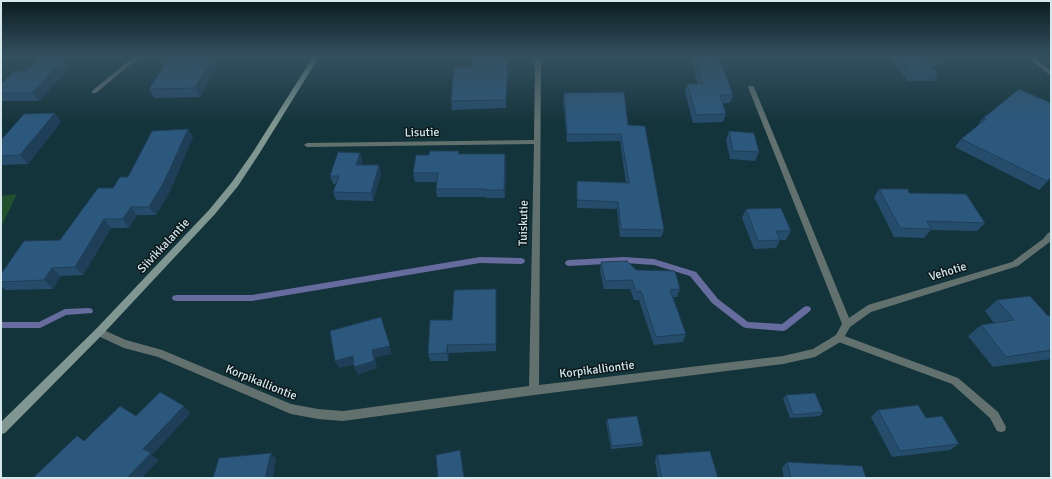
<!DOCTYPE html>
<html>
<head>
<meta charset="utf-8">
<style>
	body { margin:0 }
	#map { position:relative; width:1052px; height:479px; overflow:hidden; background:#14343b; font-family:Signika,sans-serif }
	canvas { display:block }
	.frame { position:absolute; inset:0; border:2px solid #d6e8ec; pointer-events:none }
</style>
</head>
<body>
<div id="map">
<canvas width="1052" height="479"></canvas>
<div class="frame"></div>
</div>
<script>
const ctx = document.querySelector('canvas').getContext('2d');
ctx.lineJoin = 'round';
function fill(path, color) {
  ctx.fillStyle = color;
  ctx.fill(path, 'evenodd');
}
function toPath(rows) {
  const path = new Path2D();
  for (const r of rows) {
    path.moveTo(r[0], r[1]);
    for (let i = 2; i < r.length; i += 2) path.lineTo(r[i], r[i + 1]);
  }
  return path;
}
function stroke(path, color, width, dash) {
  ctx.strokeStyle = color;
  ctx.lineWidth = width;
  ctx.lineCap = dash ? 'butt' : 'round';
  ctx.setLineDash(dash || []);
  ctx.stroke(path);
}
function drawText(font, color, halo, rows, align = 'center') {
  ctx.font = font + ' Signika,sans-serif';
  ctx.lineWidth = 3;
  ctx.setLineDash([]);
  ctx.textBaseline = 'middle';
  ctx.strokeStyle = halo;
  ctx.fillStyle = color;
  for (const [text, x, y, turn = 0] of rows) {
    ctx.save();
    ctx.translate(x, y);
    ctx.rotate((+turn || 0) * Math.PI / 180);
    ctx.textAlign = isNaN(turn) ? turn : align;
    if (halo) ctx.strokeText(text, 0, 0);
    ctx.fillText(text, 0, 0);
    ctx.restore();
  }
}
const green = toPath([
	[17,194,1,227,1,196]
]);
const stream = toPath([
	[480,257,521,258,524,259,525,261,524,263,521,264,480,263,252,301,176,301,173,300,172,298,173,296,176,295,252,295,480,257],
	[624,257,654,259,696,272,718,299,748,322,782,324,804,307,807,306,810,307,811,309,810,311,786,330,783,331,746,328,743,327,712,303,690,276,654,265,624,263,569,266,566,265,565,263,566,261,569,260,624,257],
	[89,308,92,309,93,311,92,313,66,315,40,328,1,328,1,322,39,322,65,309,89,308]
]);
const service = toPath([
	[839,334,958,378,998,412,1006,427,1005,431,1001,432,997,431,990,418,952,384,836,341,834,338,836,335,839,334]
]);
const minor = toPath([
	[137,57,145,57,130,65,96,93,92,93,92,91,126,63,137,57],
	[535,57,541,57,539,385,783,356,813,349,836,335,842,324,748,87,749,86,753,86,754,87,849,318,868,305,1012,262,1043,239,1048,233,1051,232,1051,241,1018,266,871,312,850,327,842,341,815,357,783,364,534,395,343,421,318,419,291,414,158,357,124,348,96,335,94,332,96,329,99,328,126,340,162,350,291,404,318,409,343,411,529,386,534,144,307,147,304,145,307,143,534,140,535,57],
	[1027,57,1034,57,1051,71,1051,76,1027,57]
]);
const secondary = toPath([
	[313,57,319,57,259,154,238,186,215,214,102,335,5,433,1,434,1,422,96,329,209,210,232,182,253,152,313,57]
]);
const wall = toPath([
	[472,57,508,57,506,108,452,110,451,101,471,67],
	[690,57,719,57,733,95,730,103,722,103,726,114,723,122,693,123,685,92,687,84,698,84],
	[888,57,943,57,944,59,940,66,932,66,938,74,934,81,908,81],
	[212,58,216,67,200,97,154,98,149,89],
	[64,59,70,67,39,101,1,101,1,84,26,71],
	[564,93,628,125,664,230,661,237,620,237,617,209,577,208,577,181,626,183,620,141,567,142,563,100],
	[1051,103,1051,178,1039,190,955,147,961,139,977,126,982,119],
	[61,122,28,164,1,165,1,140],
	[729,131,759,152,755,161,730,159,726,140],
	[193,137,170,191,156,215,137,215,129,228,111,228,83,275,61,276,53,289,5,290,1,286,1,274,60,240,128,177],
	[459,151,459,154,506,163,505,198,486,198,486,197,437,197,436,189,437,182,415,182,413,173,429,155],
	[360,153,362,161,361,165,379,165,381,174,373,201,336,200,333,192,336,184,333,184,330,176],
	[879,189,909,193,985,223,977,231,931,230,924,238,894,237,874,197],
	[746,209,791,231,786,240,780,240,776,248,754,249,742,218],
	[601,262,636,270,680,289,677,297,673,297,686,334,683,342,654,345,639,300,634,300,630,289,604,289,600,270],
	[496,289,496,351,449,353,448,361,430,361,428,354,452,320],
	[997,300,1048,316,1051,315,1051,359,993,367,968,336,981,325,994,323,985,311],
	[786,395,823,412,820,416,790,418,783,399],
	[878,410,959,444,950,450,892,457,871,417],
	[607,419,643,443,642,446,611,449,606,422],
	[657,455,718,478,658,478,655,461],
	[787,462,866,478,784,478,782,468]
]);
const shadedWall = toPath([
	[212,58,216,67,200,97,195,88],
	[64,59,70,67,39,101,32,93],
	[55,113,61,122,28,164,20,155],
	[188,129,193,137,170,191,156,215,149,207],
	[360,153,362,161,358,174,356,165],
	[505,154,506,163,505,198,504,190],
	[379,165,381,174,373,201,371,193],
	[131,207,137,215,129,228,123,219],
	[104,219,111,228,83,275,75,267],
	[52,268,61,276,53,289,44,280],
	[381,317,392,354,375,358,377,368,358,375,354,367],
	[447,345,449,353,448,361,447,353],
	[353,356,357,364,339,368,335,361],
	[184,406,191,413,152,455,159,460,142,478,127,478,143,449],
	[271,453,276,459,273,478,265,478]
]);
const building = toPath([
	[472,57,508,57,506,100,451,101,454,67,471,67,472,57],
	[695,57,719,57,733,95,720,95,726,114,696,115,687,84,703,84,695,57],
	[898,57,943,57,944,59,925,59,938,74,913,74,898,57],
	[212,58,195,88,149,89,168,59,212,58],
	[39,59,64,59,32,93,1,93,1,84,14,71,26,71,39,59],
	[1019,89,1051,103,1051,177,1047,181,961,139,986,119,982,119,1019,89],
	[624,92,628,125,645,126,664,230,621,229,618,202,577,200,577,181,629,183,621,134,567,134,564,93,624,92],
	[55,113,20,155,1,156,1,140,24,114,55,113],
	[188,129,164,182,149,207,131,207,123,219,104,219,75,267,52,268,44,280,1,282,1,274,24,241,60,240,98,188,113,188,120,177,128,177,152,131,188,129],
	[729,131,754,133,759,152,733,151,729,131],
	[430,151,459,151,458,154,505,154,504,190,486,190,486,189,436,189,438,173,413,173,416,155,429,155,430,151],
	[338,152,360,153,356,165,379,165,371,193,333,192,339,176,330,176,338,152],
	[879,189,908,189,909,193,966,194,985,223,927,221,931,229,900,228,879,189],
	[781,208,791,231,776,231,780,240,758,241,746,209,781,208],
	[627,261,636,270,675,271,680,289,670,290,686,334,656,337,641,291,636,292,632,280,605,281,601,262,627,261],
	[496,289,496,344,447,345,447,353,428,354,430,320,452,320,454,290,496,289],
	[1030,296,1048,316,1051,315,1051,350,1006,357,981,325,1014,320,997,300,1030,296],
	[381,317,390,346,372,350,374,361,354,367,353,356,335,361,330,331,381,317],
	[160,392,184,406,143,449,151,453,127,478,117,478,117,477,116,478,33,478,77,436,84,441,120,406,136,416,160,392],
	[815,393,823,412,793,415,786,395,815,393],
	[918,405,926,418,942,416,959,444,900,451,878,410,918,405],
	[637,416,643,443,612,446,607,419,637,416],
	[460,450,464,478,438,478,436,455,460,450],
	[710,451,718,478,662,478,657,455,710,451],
	[271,453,265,478,213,478,219,458,271,453],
	[787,462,862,466,866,478,791,478,787,462]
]);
const streetNames = [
	["Lisutie",422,133,-1],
	["Tuiskutie",524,223,-89],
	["Siivikkalantie",164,246,-47],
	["Vehotie",948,272,-17],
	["Korpikalliontie",597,370,-7],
	["Korpikalliontie",261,383,22]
];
fill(green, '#20502c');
fill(stream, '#676c9f');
fill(service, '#62716e');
fill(minor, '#62716e');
fill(secondary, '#7f9691');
fill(wall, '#264c6c');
fill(shadedWall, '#1f3e58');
fill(building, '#2c587d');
stroke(building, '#1f3e58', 1);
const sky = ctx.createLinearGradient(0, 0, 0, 124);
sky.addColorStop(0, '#0b1d20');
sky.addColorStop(0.46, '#345060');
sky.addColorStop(1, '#34506000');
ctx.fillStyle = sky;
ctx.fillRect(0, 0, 1052, 124);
drawText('12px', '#d6e8ec', '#0c191c', streetNames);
</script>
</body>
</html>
